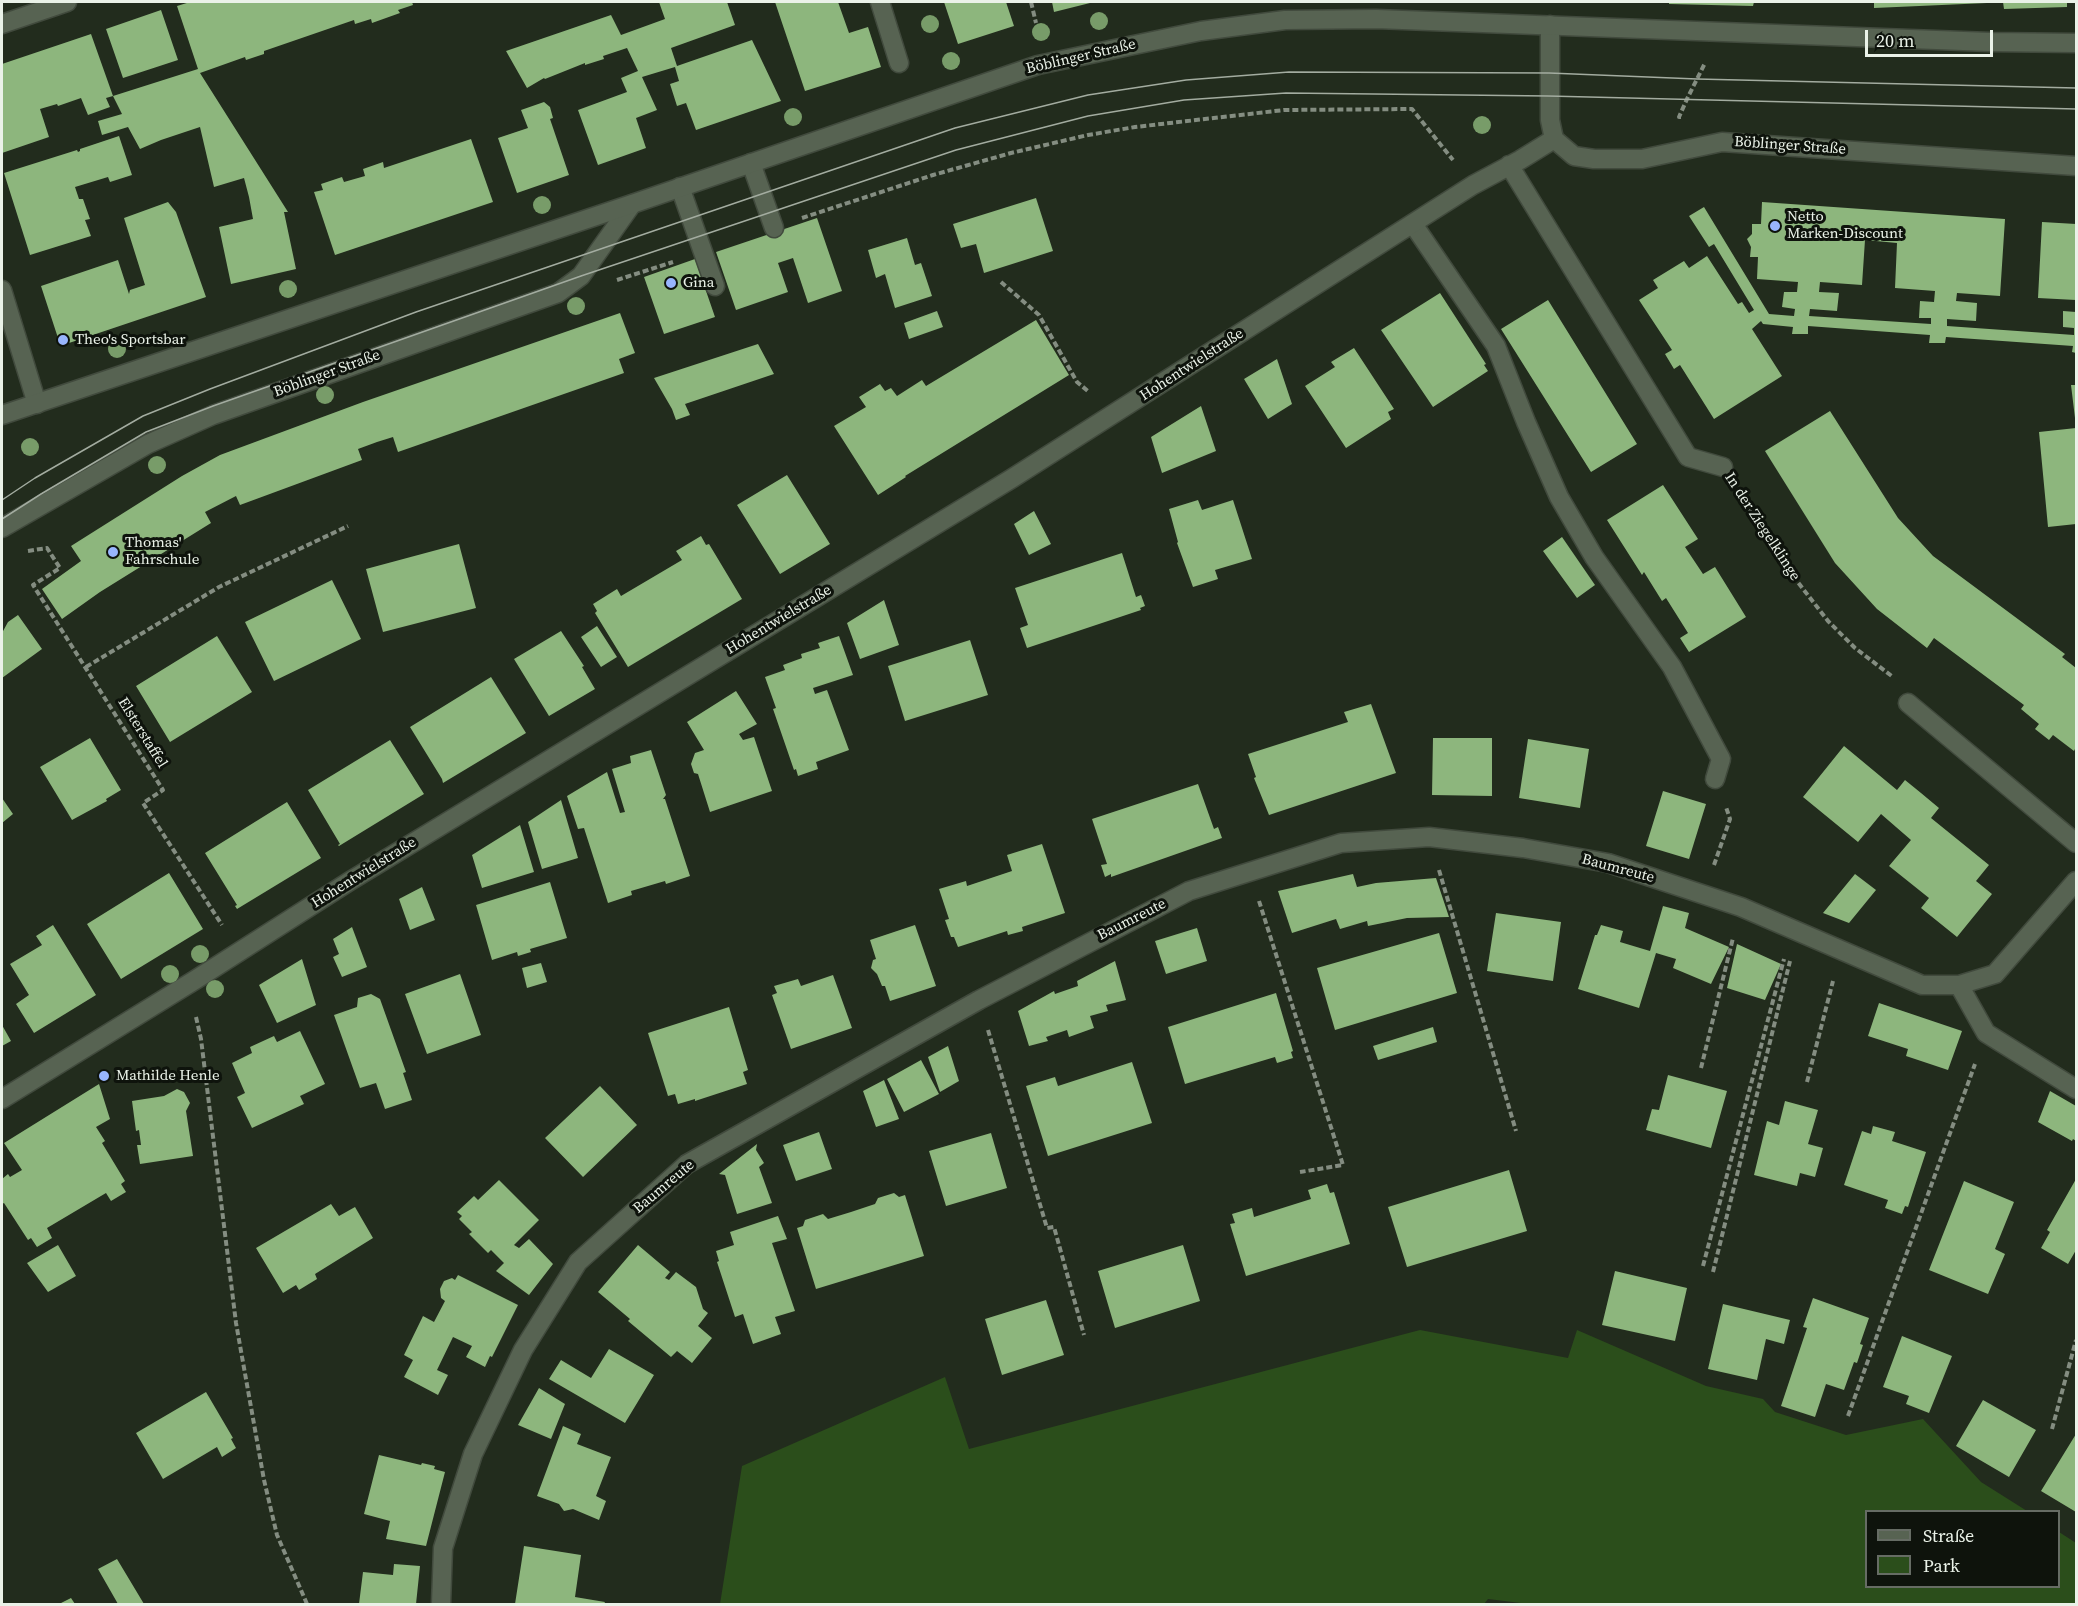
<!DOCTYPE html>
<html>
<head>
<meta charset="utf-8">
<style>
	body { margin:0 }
	#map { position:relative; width:2078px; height:1606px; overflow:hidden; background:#222c1d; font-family:"Source Serif 4",serif }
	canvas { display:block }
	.frame { position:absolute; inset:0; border:3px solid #eaf2e8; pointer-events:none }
	.legend { position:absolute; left:1865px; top:1510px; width:195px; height:78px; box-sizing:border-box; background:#0e130c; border:2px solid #666c64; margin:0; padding:8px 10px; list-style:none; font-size:18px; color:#eaf2e8 }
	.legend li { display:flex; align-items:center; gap:12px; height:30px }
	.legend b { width:30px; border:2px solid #666c64 }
	.scale { position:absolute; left:1865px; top:30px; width:128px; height:27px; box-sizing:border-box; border:3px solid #eaf2e8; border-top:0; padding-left:8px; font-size:18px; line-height:21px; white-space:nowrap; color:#eaf2e8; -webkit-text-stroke:4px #0e130c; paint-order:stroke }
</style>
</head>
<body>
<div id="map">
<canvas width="2078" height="1606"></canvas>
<div class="frame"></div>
<ul class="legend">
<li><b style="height:8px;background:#576352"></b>Straße</li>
<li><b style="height:16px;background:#2b4e1b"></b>Park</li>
</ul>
<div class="scale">20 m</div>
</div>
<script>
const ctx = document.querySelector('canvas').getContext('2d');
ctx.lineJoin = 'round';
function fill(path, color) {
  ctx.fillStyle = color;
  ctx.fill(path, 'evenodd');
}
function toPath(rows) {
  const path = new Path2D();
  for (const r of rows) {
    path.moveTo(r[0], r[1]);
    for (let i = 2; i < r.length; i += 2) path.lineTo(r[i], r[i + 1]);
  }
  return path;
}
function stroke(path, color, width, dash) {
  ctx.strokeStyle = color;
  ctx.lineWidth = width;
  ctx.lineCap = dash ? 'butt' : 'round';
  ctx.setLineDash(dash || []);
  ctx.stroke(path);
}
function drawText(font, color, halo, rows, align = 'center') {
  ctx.font = font + ' "Source Serif 4",serif';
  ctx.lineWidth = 6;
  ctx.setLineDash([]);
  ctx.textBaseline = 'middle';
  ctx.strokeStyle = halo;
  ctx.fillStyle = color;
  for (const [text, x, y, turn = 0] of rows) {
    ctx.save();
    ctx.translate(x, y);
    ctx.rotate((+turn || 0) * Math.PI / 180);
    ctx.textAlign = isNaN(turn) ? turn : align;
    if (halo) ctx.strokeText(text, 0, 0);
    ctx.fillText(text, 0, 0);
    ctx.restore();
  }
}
const green = toPath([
	[1420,1330,1568,1358,1577,1330,1706,1386,1763,1399,1775,1412,1846,1435,1923,1419,1981,1482,2027,1511,1866,1512,1866,1586,2058,1586,2059,1532,2076,1543,2076,1604,1529,1604,1488,1599,1484,1604,720,1604,742,1466,945,1377,969,1449]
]);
const building = toPath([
	[190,2,412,2,413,5,398,10,400,13,372,23,371,19,355,24,354,20,264,51,264,54,246,60,245,57,200,73,288,212,284,212,296,269,231,284,219,227,253,219,249,197,244,178,214,187,200,127,161,140,140,149,128,127,102,135,98,121,122,114,113,96,198,69,177,6],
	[659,2,727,2,735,25,671,48,677,66,752,40,781,101,696,130,686,103,677,106,670,84,679,81,675,67,642,77,657,110,636,118,646,148,598,165,578,110,627,92,621,78,638,71,627,48,603,56,604,59,585,65,585,63,545,79,544,78,527,88,506,51,611,15,621,35,665,19],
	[775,2,838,2,849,33,868,27,881,67,805,91],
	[944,2,1006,2,1014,26,958,44],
	[1052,2,1094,2,1054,12],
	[1669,2,1754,2,1753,6,1669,4],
	[1874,2,1987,2,1987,3,1874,8],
	[2003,2,2067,2,2067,7,2004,9],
	[161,10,178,60,123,78,106,29],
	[91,34,113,96,106,98,110,107,88,115,81,98,58,106,57,104,40,109,49,137,2,153,2,64],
	[544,102,550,107,553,118,550,119,569,175,517,193,498,138,528,128,521,110],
	[119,136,132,175,110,182,108,177,75,187,79,199,83,199,90,219,85,220,91,236,30,255,4,173,77,150,78,152,80,151,80,149],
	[471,139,493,202,335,255,314,192,323,190,321,184,342,177,344,182,365,176,363,169,383,162,384,168],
	[1036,198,1053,251,984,273,976,244,961,248,953,224],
	[168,202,176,212,206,297,69,343,58,338,41,286,118,260,129,294,130,290,145,285,124,218],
	[1762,202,2005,219,2000,296,1957,293,1956,301,1977,303,1976,321,1947,319,1947,326,2074,335,2074,328,2063,327,2063,311,2076,312,2076,353,2072,352,2073,346,1946,337,1945,343,1929,343,1930,335,1808,326,1808,334,1792,334,1793,327,1763,324,1761,321,1752,329,1782,376,1714,419,1680,365,1674,369,1665,354,1672,350,1639,300,1658,288,1653,280,1684,261,1689,268,1707,256,1738,304,1742,302,1749,313,1754,310,1714,244,1709,247,1689,216,1704,207,1769,314,1794,316,1795,309,1782,307,1784,292,1797,292,1798,282,1757,279,1758,257,1750,257,1751,247,1747,239,1752,234,1752,224,1761,224],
	[1865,240,1897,243,1895,288,1935,291,1934,302,1920,301,1919,318,1931,318,1931,324,1809,316,1810,309,1837,311,1839,293,1819,292,1820,282,1862,285],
	[817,218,842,291,808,303,793,258,778,263,788,292,736,310,716,252],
	[2042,222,2076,224,2076,300,2038,298],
	[907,238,915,265,921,263,932,296,895,308,885,274,876,278,868,250],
	[695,259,715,317,664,334,644,277],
	[1440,293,1486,364,1484,365,1488,371,1433,407,1381,330],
	[1548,300,1637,444,1591,472,1501,329],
	[937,311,943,327,909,339,904,323],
	[620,313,635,353,619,359,624,373,398,452,393,437,377,442,358,449,362,460,240,505,236,496,205,512,211,523,100,592,62,619,42,589,81,561,71,546,182,476,220,455,363,402],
	[1036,320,1069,375,905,476,906,477,878,495,834,426,866,407,859,397,880,384,885,391,891,388,897,396,922,380,926,386],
	[758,344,774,374,685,404,690,415,676,420,672,409,654,378],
	[1354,348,1394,409,1388,412,1391,419,1346,448,1305,386,1335,367,1331,362],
	[1277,359,1292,404,1268,419,1244,379],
	[2071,385,2076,385,2076,418,2075,418],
	[1201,406,1216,451,1162,473,1151,437],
	[1830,411,1898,518,1933,556,2065,654,2062,657,2076,668,2076,747,2074,751,2053,735,2049,740,2035,729,2039,724,2021,709,2024,705,1934,638,1927,648,1877,609,1835,563,1765,451],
	[2076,428,2076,524,2048,527,2039,432],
	[787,475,830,544,780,574,737,505],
	[1663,485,1698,539,1685,547,1703,574,1715,567,1746,617,1689,652,1680,638,1688,633,1666,598,1662,601,1644,572,1642,575,1607,520],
	[1198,500,1202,510,1233,500,1252,559,1215,570,1218,579,1193,587,1177,543,1178,542,1169,509],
	[1034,511,1051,544,1029,555,1014,524],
	[701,536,706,545,709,544,742,599,628,667,595,613,597,611,593,604,617,589,621,596,682,560,676,551],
	[1562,537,1595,585,1577,598,1543,551],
	[459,544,476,608,383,632,366,569],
	[1122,553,1136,597,1141,595,1145,606,1140,608,1141,610,1027,648,1020,628,1028,625,1015,588],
	[332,580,361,639,274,681,245,622],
	[884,600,899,645,860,659,847,623],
	[18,615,42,649,2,678,2,633,8,622],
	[597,626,617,657,601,667,581,637],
	[561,631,584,666,582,667,595,689,549,716,514,659],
	[217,636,252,692,170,742,136,686],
	[839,636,853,675,813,688,815,694,827,690,849,750,816,762,818,769,798,776,796,769,794,770,773,709,776,708,765,677,785,670,783,665,802,658,801,654,820,648,818,643],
	[970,640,988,695,905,721,888,666],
	[491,677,526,733,443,783,442,779,410,727],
	[736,691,757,724,739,734,743,740,754,737,772,791,710,812,698,774,694,773,691,764,695,753,704,750,687,722],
	[1371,704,1396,773,1269,815,1254,778,1256,777,1248,754,1348,722,1344,712],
	[90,738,121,790,106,799,107,801,72,820,40,767],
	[1433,738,1492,738,1492,796,1432,795],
	[1528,739,1589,749,1580,808,1519,798],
	[390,740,424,794,339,846,338,845,340,844,308,790],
	[1844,746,1897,790,1905,780,1921,793,1939,808,1931,818,1989,865,1976,881,1992,894,1957,937,1921,908,1929,898,1889,866,1911,840,1881,814,1858,842,1803,797],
	[651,750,666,795,663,799,665,799,690,876,666,884,665,881,631,891,632,895,608,903,584,828,578,829,567,796,607,772,620,813,625,812,612,769,631,763,630,756],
	[1198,784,1214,829,1218,827,1222,838,1111,877,1111,874,1105,877,1101,865,1107,864,1092,819],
	[1663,791,1706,804,1689,859,1646,846],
	[2,798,13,814,2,823],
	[561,800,578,858,542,869,528,822],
	[287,802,321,858,237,909,235,906,237,905,205,853],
	[520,825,534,872,482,888,472,855],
	[1042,844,1065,913,1022,927,1023,931,1008,935,1007,931,958,947,954,937,951,937,945,920,949,919,939,889,966,881,967,886,1012,871,1007,855],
	[169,873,203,929,121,979,87,924],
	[1353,874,1357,887,1376,883,1436,878,1449,917,1407,918,1368,926,1367,921,1340,929,1336,919,1292,933,1278,891],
	[1855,874,1876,890,1849,923,1823,913],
	[550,882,567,938,530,949,531,952,518,956,517,952,492,960,476,905],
	[422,887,435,920,410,930,399,899],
	[1663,906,1689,913,1685,928,1729,947,1711,984,1673,968,1676,959,1656,953,1639,1008,1578,989,1595,935,1597,935,1601,925,1623,931,1620,942,1650,951],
	[1496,913,1561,922,1553,981,1487,971],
	[53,925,96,995,34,1033,16,1004,29,995,10,964,42,945,36,936],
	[915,925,936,986,890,1001,885,986,882,986,877,974,871,968,873,960,876,959,870,940],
	[352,927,367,967,342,977,333,957,339,954,333,939],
	[1197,928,1207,961,1166,974,1155,941],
	[1439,933,1457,993,1335,1030,1317,968],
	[1737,944,1781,964,1765,1000,1727,988],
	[302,959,316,1005,277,1023,259,985],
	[1115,961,1126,1000,1106,1005,1108,1011,1090,1016,1094,1028,1069,1037,1067,1030,1046,1037,1048,1041,1029,1046,1018,1011,1054,991,1055,994,1078,986,1077,981],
	[541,963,547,982,527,988,522,968],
	[460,974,481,1035,427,1054,405,994],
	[833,975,852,1028,791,1049,772,995,777,993,774,986,798,979,801,986],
	[1276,993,1293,1051,1291,1052,1293,1058,1277,1063,1275,1057,1185,1084,1168,1027],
	[371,994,380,999,406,1072,403,1073,412,1100,385,1109,376,1083,360,1088,334,1015,357,1007,358,998],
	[1879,1003,1962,1031,1948,1070,1906,1056,1908,1049,1868,1036],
	[729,1007,748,1070,743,1072,747,1084,695,1101,695,1099,678,1104,675,1094,668,1096,648,1033],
	[2,1025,11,1041,2,1046],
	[1433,1027,1437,1042,1378,1060,1373,1046],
	[300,1031,325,1084,300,1096,304,1104,252,1128,237,1097,245,1093,232,1063,252,1053,250,1047,274,1036,277,1042],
	[948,1046,959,1081,940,1092,928,1057],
	[921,1060,939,1094,904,1112,887,1079],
	[1132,1062,1152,1123,1048,1156,1026,1086,1055,1077,1058,1086],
	[1668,1075,1727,1091,1711,1148,1646,1130,1652,1109,1659,1110],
	[884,1080,899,1119,876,1127,863,1091],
	[99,1084,110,1119,96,1127,105,1141,102,1143,125,1181,121,1184,126,1192,111,1201,106,1193,47,1228,52,1238,37,1247,31,1238,28,1240,4,1203,2,1204,2,1179,8,1174,10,1177,22,1170,4,1143],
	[600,1086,637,1125,583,1177,545,1138],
	[177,1089,184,1092,190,1103,186,1111,193,1156,140,1164,137,1145,141,1145,139,1130,136,1131,132,1101,164,1096],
	[2050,1091,2076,1106,2076,1141,2073,1139,2072,1141,2038,1122],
	[1785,1101,1818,1110,1808,1144,1823,1148,1815,1177,1800,1173,1797,1186,1754,1175,1767,1121,1779,1125],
	[1873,1126,1895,1132,1892,1141,1926,1152,1908,1207,1905,1206,1902,1214,1885,1208,1888,1200,1844,1185,1862,1131,1871,1134],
	[819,1132,832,1169,796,1181,783,1145],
	[991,1133,1007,1188,946,1206,929,1151],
	[757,1144,756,1150,764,1163,759,1167,772,1203,737,1214,725,1175,719,1174],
	[1509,1170,1527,1231,1407,1267,1388,1207],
	[2076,1179,2076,1250,2068,1264,2041,1248,2050,1232,2047,1230],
	[499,1180,539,1220,514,1245,519,1248,529,1239,553,1264,529,1295,496,1271,504,1263,491,1250,488,1253,469,1234,472,1232,459,1219,462,1216,457,1212,474,1196,478,1200],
	[1964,1181,2014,1202,1995,1249,2005,1254,1988,1294,1929,1270],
	[1327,1184,1330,1193,1334,1192,1350,1244,1246,1276,1230,1224,1235,1223,1232,1214,1252,1208,1254,1217,1311,1199,1308,1190],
	[894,1193,899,1197,905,1195,924,1256,816,1289,797,1228,803,1226,805,1220,823,1214,828,1219,851,1212,875,1204,878,1198],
	[331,1204,339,1216,355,1207,373,1238,315,1274,317,1279,299,1290,296,1285,283,1293,256,1248],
	[778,1216,787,1239,772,1243,795,1311,775,1317,781,1334,753,1344,743,1314,735,1317,717,1262,719,1261,716,1251,734,1245,730,1232],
	[58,1245,76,1276,48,1292,27,1263],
	[638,1245,670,1272,665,1278,669,1280,676,1272,696,1287,703,1309,708,1313,698,1326,712,1338,692,1363,677,1351,671,1357,628,1321,630,1319,598,1292],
	[1183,1245,1200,1301,1115,1328,1098,1271],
	[1615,1271,1687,1288,1675,1341,1602,1325],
	[458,1275,518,1305,492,1357,490,1356,485,1367,466,1357,472,1346,453,1337,437,1370,448,1375,438,1395,404,1377,413,1360,404,1355,423,1316,434,1322,445,1301,441,1298,440,1289,444,1281,452,1278,455,1280],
	[1813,1298,1869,1318,1860,1344,1863,1345,1857,1363,1854,1362,1844,1390,1826,1384,1815,1417,1781,1406,1807,1328,1803,1327],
	[1046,1300,1064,1355,1002,1375,985,1319],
	[1723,1304,1790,1320,1784,1344,1766,1339,1757,1380,1708,1369],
	[1902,1336,1952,1356,1929,1413,1906,1404,1909,1396,1883,1387],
	[609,1349,654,1375,625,1423,549,1379,561,1360,591,1378],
	[539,1388,565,1404,551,1439,518,1425],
	[206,1392,233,1438,231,1439,236,1448,222,1457,217,1447,163,1479,136,1433],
	[1983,1400,2036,1430,2009,1477,1956,1446],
	[563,1426,581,1434,577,1444,611,1457,596,1496,606,1501,599,1520,573,1509,564,1511,559,1504,537,1496],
	[2076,1434,2076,1512,2041,1491],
	[379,1455,421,1465,422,1463,435,1466,434,1469,445,1472,426,1546,386,1539,390,1521,364,1514],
	[524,1546,581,1555,575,1597,605,1602,604,1604,515,1604],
	[117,1559,144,1604,118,1604,98,1569],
	[394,1564,420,1566,416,1604,359,1604,363,1572,393,1575],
	[71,1598,75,1604,59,1604]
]);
const path = toPath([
	[1031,2,1036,23],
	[1681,117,1679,117,1687,99,1705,63],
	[802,218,933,175,1011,153,1088,135,1135,127,1284,110,1412,109,1453,160],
	[617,280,673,262],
	[1001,282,1039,315,1077,382,1089,392],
	[1739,493,1786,567,1828,621,1855,648,1893,677],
	[28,551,47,548,60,568,33,585,163,790,143,803,222,925],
	[86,667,219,587,348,526],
	[1714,865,1730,819,1726,807],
	[1439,870,1516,1131],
	[1259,901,1343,1165,1300,1172],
	[196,1017,201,1039,236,1323,264,1480,277,1535,307,1604],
	[988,1030,1047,1228,1054,1227,1084,1335],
	[1701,1068,1733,938],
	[1807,1082,1833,981],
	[1703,1266,1784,959],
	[1713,1272,1790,961],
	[1848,1416,1975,1064],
	[2052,1429,2076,1340]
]);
const lane = toPath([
	[751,163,774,228],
	[680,187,715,286],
	[1413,224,1496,346,1526,422,1559,497,1594,557,1672,667,1721,759,1715,779]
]);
const street = toPath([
	[880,2,899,63],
	[2,24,67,2],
	[1550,25,1550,120,1554,139,1574,156,1594,159,1642,159,1722,142,2076,166],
	[1509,165,1688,457,1723,467],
	[2,290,37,404],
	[2,528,148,444,213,415,558,293,581,276,632,204],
	[1908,703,2076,843],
	[1959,985,1986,1033,2076,1089],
	[2,1099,195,980,350,881,1011,479,1473,185,1520,160,1554,139],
	[441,1604,443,1548,473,1454,523,1350,578,1262,687,1164,979,1000,1189,891,1341,843,1429,837,1523,848,1608,863,1741,907,1922,985,1959,985,1995,974,2076,881]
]);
const secondary = toPath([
	[2,415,632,204,1038,65,1201,31,1285,20,1376,19,1990,42,2076,43]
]);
const tram = toPath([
	[2,500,35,478,143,416,210,389,416,312,955,128,1088,95,1186,80,1289,72,1549,73,1697,79,2076,88],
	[2,519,41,494,146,432,213,406,581,276,956,150,1088,116,1184,100,1286,93,1548,96,2076,109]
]);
const trees = [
	[1099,21],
	[930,24],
	[1041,32],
	[951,61],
	[793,117],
	[1482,125],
	[542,205],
	[288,289],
	[576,306],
	[117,349],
	[325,395],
	[30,447],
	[157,465],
	[200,954],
	[170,974],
	[215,989]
];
const markers = [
	[1775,226,6,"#98b5fd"],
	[671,283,6,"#98b5fd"],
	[63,340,6,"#98b5fd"],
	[113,552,6,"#98b5fd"],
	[104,1076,6,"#98b5fd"]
];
const streetNames = [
	["Böblinger Straße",1081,57,-13],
	["Böblinger Straße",1790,146,4],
	["Hohentwielstraße",1192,365,-33],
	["Böblinger Straße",327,374,-20],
	["In der Ziegelklinge",1762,527,57],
	["Hohentwielstraße",779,620,-31],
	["Elsterstaffel",142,733,58],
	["Baumreute",1618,869,15],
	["Hohentwielstraße",364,873,-32],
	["Baumreute",1132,920,-27],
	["Baumreute",664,1187,-40]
];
const poiNames = [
	["Netto",1787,217],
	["Marken-Discount",1787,234],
	["Gina",683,283],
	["Theo's Sportsbar",75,340],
	["Thomas'",125,543],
	["Fahrschule",125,560],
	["Mathilde Henle",116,1076]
];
fill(green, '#2b4e1b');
fill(building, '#8db67d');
stroke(lane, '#414a3d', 21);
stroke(street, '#414a3d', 21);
stroke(secondary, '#414a3d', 21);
stroke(path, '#848d81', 4, [6, 3]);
stroke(lane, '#576352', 18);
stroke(street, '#576352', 18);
stroke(secondary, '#576352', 18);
stroke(tram, '#a3aca0', 1.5);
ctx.fillStyle = '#789c69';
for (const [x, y] of trees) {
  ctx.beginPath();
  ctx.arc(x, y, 9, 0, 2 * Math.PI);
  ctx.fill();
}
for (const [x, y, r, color] of markers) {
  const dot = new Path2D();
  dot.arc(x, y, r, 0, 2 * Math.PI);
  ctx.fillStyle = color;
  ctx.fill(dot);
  stroke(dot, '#0e130c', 2);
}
drawText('15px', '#eaf2e8', '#0e130c', streetNames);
drawText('15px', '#eaf2e8', '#0e130c', poiNames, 'left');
</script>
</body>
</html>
